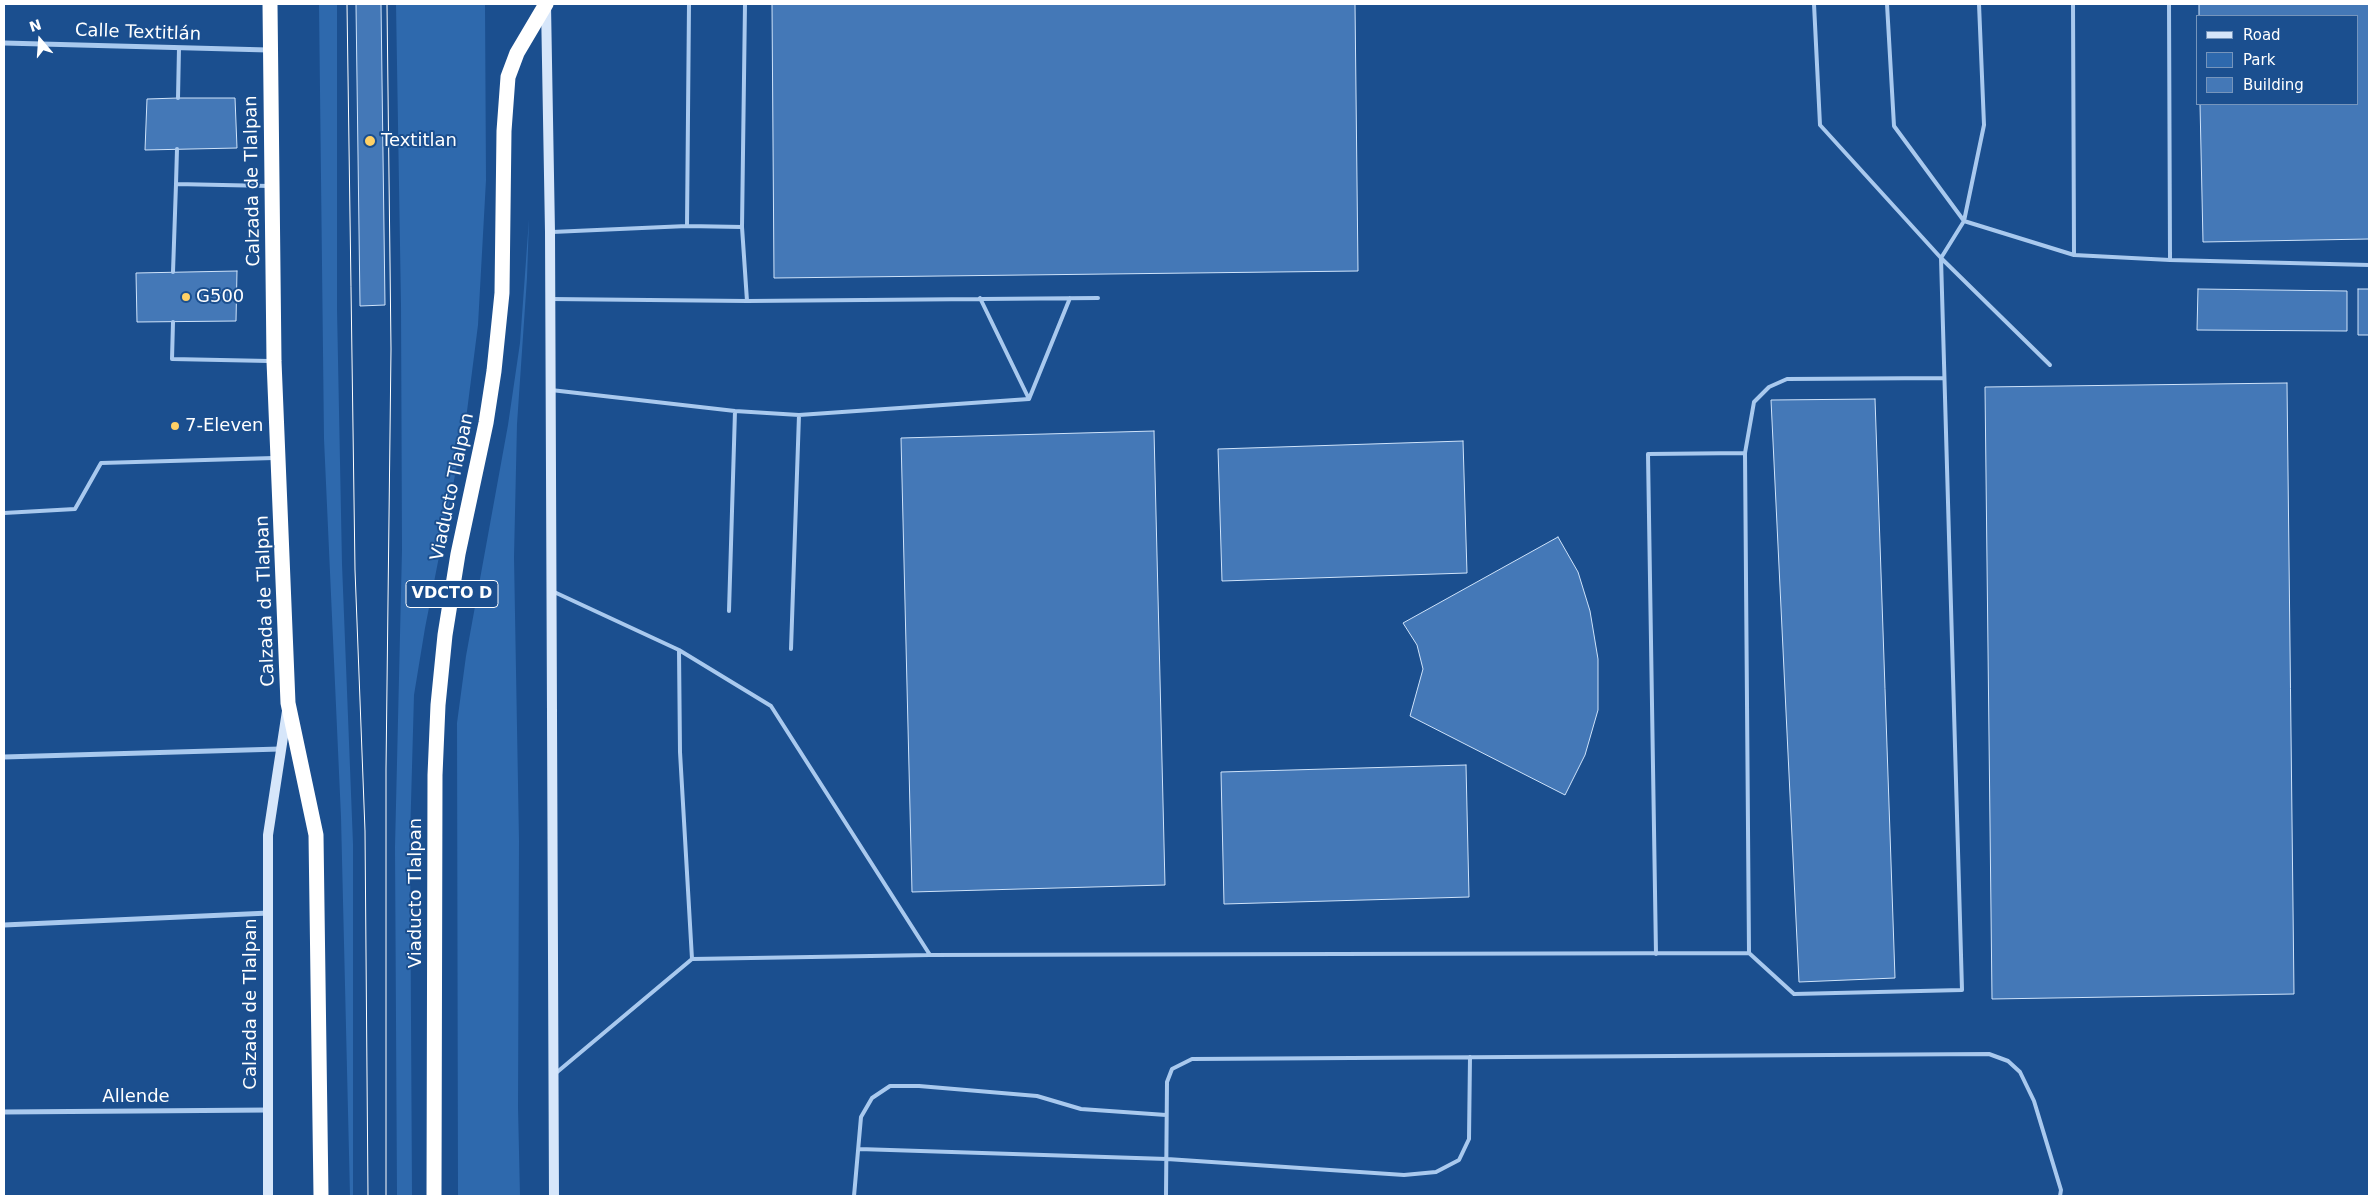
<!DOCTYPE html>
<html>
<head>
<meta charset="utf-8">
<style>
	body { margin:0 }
	#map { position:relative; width:2373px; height:1200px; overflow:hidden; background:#1b4f8f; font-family:"DejaVu Sans",sans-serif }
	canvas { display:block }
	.frame { position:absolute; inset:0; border:5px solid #fff; pointer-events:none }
	.legend { position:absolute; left:2196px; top:15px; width:162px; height:90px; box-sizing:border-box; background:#1b4f8f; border:1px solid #7695bc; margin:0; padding:6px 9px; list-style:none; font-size:15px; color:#fff }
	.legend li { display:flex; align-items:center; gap:10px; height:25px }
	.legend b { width:25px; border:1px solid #7695bc }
	.north { position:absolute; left:15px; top:15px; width:50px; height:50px; -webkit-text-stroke:4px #1b4f8f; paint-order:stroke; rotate:342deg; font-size:14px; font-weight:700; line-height:20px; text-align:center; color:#fff }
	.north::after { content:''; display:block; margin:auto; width:18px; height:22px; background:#fff; clip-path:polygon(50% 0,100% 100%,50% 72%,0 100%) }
</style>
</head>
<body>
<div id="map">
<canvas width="2373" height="1200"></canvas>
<div class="frame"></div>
<ul class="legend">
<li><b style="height:6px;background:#d6e6fa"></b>Road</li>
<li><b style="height:14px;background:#2e69ad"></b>Park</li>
<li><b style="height:14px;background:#4478b7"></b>Building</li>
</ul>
<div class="north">N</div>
</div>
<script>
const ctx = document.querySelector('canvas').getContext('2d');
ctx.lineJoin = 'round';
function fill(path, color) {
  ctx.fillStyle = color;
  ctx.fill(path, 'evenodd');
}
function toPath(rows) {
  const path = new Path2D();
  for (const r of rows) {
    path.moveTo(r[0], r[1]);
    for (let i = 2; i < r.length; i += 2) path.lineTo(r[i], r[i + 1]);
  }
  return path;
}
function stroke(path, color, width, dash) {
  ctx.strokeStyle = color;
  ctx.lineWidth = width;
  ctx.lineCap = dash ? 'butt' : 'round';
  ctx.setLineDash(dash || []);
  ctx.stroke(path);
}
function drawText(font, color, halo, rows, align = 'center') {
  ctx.font = font + ' "DejaVu Sans",sans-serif';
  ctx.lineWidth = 4;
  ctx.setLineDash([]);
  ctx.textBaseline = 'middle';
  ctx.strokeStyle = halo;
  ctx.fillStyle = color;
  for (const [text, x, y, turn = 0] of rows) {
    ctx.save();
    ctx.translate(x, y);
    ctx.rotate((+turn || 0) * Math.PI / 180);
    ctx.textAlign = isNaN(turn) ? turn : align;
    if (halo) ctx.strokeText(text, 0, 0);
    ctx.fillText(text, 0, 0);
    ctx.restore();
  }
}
const green = toPath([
	[319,4,337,4,337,309,342,564,353,844,353,1196,350,1196,341,817,324,439],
	[396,4,485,4,486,180,478,325,466,419,425,628,414,695,410,839,412,1196,397,1196,395,847,402,550,401,306],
	[529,219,527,278,517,424,514,557,519,841,518,1107,520,1196,458,1196,457,723,466,656,508,425,520,343]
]);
const building = toPath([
	[356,4,381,4,385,305,360,306,356,4],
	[772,4,1355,4,1358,271,774,278,772,4],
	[2199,4,2369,4,2369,239,2203,242,2200,104,2357,104,2357,16,2199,16,2199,4],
	[178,98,235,98,237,148,145,150,147,99,178,98],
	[237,271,236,321,137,322,136,273,237,271],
	[2198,289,2347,291,2347,331,2197,330,2198,289],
	[2358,289,2369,289,2369,335,2358,335,2358,289],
	[2287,383,2294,994,1992,999,1985,387,2287,383],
	[1875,399,1895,978,1799,982,1771,400,1875,399],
	[1154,431,1165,885,912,892,901,438,1154,431],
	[1463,441,1467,573,1222,581,1218,449,1463,441],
	[1558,537,1578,572,1590,611,1598,659,1598,710,1585,755,1565,795,1410,716,1423,669,1417,645,1403,623,1558,537],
	[1466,765,1469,897,1224,904,1221,772,1466,765]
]);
const lane = toPath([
	[1814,4,1820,125,1941,258,2050,365],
	[1979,4,1984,125,1964,221,2074,255,2170,260,2169,4],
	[2073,4,2074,255],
	[178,98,179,48],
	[177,149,176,184,269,186],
	[687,226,689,4],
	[742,227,745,4],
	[552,232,687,226,742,227,747,301],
	[2170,260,2369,265],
	[173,272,176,184],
	[980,298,1029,399],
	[551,299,747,301,1098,298],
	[173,322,172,359,269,361],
	[551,390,735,411,799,415,1029,399,1070,298],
	[1745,453,1754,402,1769,387,1787,379,1944,378],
	[4,513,75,509,101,463,274,458],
	[552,591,679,650],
	[729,611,735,411],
	[791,649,799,415],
	[1656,954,1648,454,1745,453,1749,953],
	[692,959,680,752,679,650,771,706,930,955],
	[556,1073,692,959,930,955,1749,953,1794,994,1962,990,1941,258,1964,221,1894,126,1887,4],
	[859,1149,1167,1159,1404,1175,1436,1172,1459,1160,1469,1139,1470,1057],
	[854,1196,861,1117,872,1098,890,1086,919,1086,1037,1096,1081,1109,1166,1115],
	[1166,1196,1167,1082,1172,1069,1192,1059,1989,1054,2008,1061,2020,1072,2034,1101,2061,1190,2060,1196]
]);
const street = toPath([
	[4,43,268,50],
	[4,757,280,749],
	[4,925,269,913],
	[4,1112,269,1110]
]);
const secondary = toPath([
	[546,5,550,232,554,1196],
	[268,1196,268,835,287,711]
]);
const highway = toPath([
	[270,4,274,361,288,703,316,835,321,1196],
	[434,1196,435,775,438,705,445,635,458,554,486,423,494,371,502,293,504,131,508,77,517,53,546,4]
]);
const tram = toPath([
	[347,4,355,570,365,831,368,1196],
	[386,1196,386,769,391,349,387,4]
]);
const markers = [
	[370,141,6,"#ffd166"],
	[186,297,5,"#ffd166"],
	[175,426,5,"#ffd166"]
];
const shields = [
	[452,594,92]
];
const shieldNames = [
	["VDCTO D",452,594]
];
const streetNames = [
	["Calle Textitlán",138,33,2],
	["Calzada de Tlalpan",253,181,-91],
	["Viaducto Tlalpan",453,487,-78],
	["Calzada de Tlalpan",266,601,-92],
	["Viaducto Tlalpan",416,893,-90],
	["Calzada de Tlalpan",251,1004,-90],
	["Allende",136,1097]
];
const poiNames = [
	["Textitlan",381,141],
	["G500",196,297],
	["7-Eleven",185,426]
];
fill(green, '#2e69ad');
fill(building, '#4478b7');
stroke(building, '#cfe3fa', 1);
stroke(lane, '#a9c9ee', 4);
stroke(street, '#a9c9ee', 5);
stroke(secondary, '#d6e6fa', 10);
stroke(highway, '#fff', 15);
stroke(tram, '#fff', 1);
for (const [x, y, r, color] of markers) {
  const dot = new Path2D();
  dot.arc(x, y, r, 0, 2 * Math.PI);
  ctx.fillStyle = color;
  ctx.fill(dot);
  stroke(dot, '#1b4f8f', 2);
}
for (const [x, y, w] of shields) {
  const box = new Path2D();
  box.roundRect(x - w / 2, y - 13.5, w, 27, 4);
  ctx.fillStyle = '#1b4f8f';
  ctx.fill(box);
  stroke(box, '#fff', 1);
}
drawText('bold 16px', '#fff', null, shieldNames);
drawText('18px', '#fff', '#1b4f8f', streetNames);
drawText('18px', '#fff', '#1b4f8f', poiNames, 'left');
</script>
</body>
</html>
